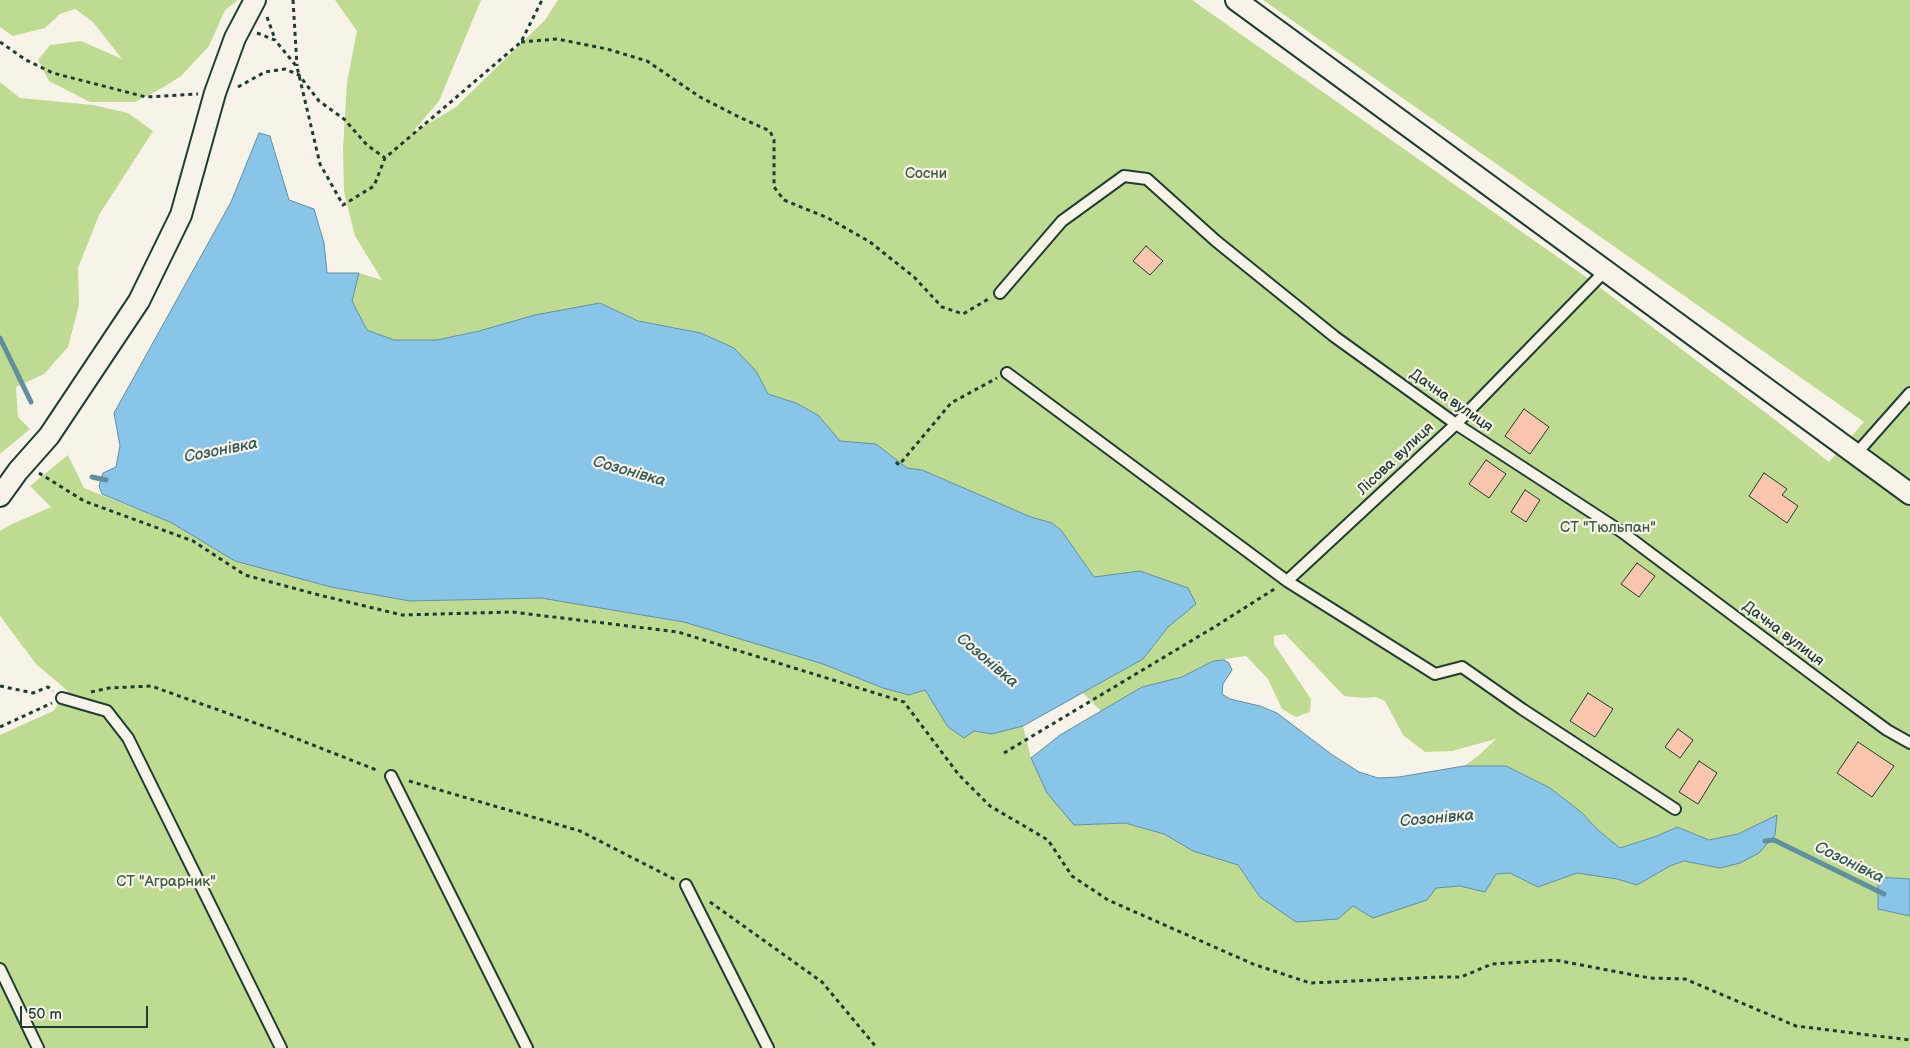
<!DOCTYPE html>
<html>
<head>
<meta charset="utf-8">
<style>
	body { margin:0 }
	#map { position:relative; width:1910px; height:1048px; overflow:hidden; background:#f7f3e8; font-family:"Balsamiq Sans",sans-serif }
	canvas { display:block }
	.scale { position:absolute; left:20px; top:1006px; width:128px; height:22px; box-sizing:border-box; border:2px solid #1f3d34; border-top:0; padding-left:6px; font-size:15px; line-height:18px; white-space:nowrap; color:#1f3d34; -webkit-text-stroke:4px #f7f3e8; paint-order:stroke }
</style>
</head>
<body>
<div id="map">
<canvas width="1910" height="1048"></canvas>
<div class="scale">50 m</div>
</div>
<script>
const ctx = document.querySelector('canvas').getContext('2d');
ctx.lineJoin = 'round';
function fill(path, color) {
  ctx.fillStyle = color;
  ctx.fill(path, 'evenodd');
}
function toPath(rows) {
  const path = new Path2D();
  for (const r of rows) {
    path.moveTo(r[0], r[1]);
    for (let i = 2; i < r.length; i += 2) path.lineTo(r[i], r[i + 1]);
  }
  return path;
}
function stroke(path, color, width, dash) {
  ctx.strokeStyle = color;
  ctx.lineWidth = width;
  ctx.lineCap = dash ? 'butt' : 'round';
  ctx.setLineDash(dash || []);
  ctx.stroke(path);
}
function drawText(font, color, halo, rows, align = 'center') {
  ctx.font = font + ' "Balsamiq Sans",sans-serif';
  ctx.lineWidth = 4.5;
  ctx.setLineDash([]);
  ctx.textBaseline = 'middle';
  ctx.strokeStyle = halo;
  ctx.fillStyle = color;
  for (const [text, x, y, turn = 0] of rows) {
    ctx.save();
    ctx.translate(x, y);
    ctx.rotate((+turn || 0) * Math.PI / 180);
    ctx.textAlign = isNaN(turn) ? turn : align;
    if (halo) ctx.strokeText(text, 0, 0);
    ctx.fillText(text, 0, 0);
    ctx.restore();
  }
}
const green = toPath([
	[0,0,238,0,225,10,209,46,181,76,162,88,135,102,90,102,49,81,38,60,50,45,81,41,122,59,93,22,75,9,60,14,45,28,13,36,0,27],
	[335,0,481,0,439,101,411,134,456,107,545,20,558,0,1192,0,1586,277,1774,419,1829,462,1864,422,1263,0,1910,0,1910,879,1878,877,1878,909,1910,916,1910,1048,0,1048,0,735,53,711,68,691,36,664,0,616,0,531,10,525,51,507,30,486,68,455,84,488,172,523,235,561,331,587,410,601,541,598,684,622,823,664,883,688,909,695,925,690,948,727,992,734,1023,726,1031,758,1074,825,1125,823,1164,834,1193,851,1238,865,1260,897,1353,906,1436,888,1460,886,1485,891,1496,874,1510,873,1538,887,1577,873,1617,879,1636,885,1670,866,1684,861,1720,868,1777,816,1738,834,1709,840,1677,827,1657,836,1620,848,1598,830,1581,812,1506,766,1464,766,1478,756,1496,739,1452,751,1425,752,1403,735,1385,701,1376,697,1363,698,1344,696,1285,634,1274,636,1274,644,1311,699,1310,712,1296,717,1282,709,1268,679,1246,656,1213,661,1182,677,1142,687,1101,711,1083,693,1143,659,1168,627,1195,604,1140,571,1094,577,1061,530,1052,523,1031,517,922,470,907,468,876,444,840,441,818,415,796,403,768,394,756,371,734,348,701,333,638,321,600,303,437,340,394,340,367,330,352,301,359,273,382,280,355,236,344,192,343,149,347,82,357,31],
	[0,82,20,98,93,105,128,113,153,131,99,215,78,268,79,305,68,347,44,374,16,387,18,417,30,429,0,454]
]);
const water = toPath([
	[259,133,270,136,289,200,314,209,324,243,327,273,359,273,352,301,367,330,394,340,437,340,479,331,535,315,600,303,638,321,701,333,734,348,756,371,768,394,796,403,818,415,840,441,876,444,907,468,922,470,1031,517,1052,523,1061,530,1094,577,1140,571,1188,588,1196,604,1168,627,1143,659,1023,726,992,734,974,731,964,738,948,727,925,690,909,695,883,688,823,664,684,622,541,598,410,601,331,587,235,561,172,523,102,494,99,486,103,473,116,467,120,446,114,413,231,202,259,133],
	[1224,660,1229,663,1232,670,1223,684,1222,694,1230,699,1260,706,1277,713,1331,754,1359,772,1378,778,1399,777,1464,766,1506,766,1550,788,1581,812,1598,830,1620,848,1657,836,1677,827,1709,840,1738,834,1777,815,1775,835,1759,853,1740,863,1720,868,1684,861,1670,866,1637,885,1617,879,1577,873,1538,887,1510,873,1496,874,1485,892,1460,886,1436,888,1427,900,1373,918,1353,906,1338,919,1296,922,1260,897,1238,865,1193,851,1164,834,1125,823,1074,825,1047,793,1031,758,1060,735,1142,687,1182,677,1213,661,1224,660],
	[1878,877,1910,879,1910,916,1878,909,1878,877]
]);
const stream = toPath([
	[0,338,31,402],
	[92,477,106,480],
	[1765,841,1774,840,1884,894]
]);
const building = toPath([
	[1146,246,1163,261,1150,275,1133,261,1146,246],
	[1524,409,1549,427,1530,454,1505,436,1524,409],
	[1486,460,1506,474,1489,498,1469,484,1486,460],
	[1764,473,1787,489,1782,495,1798,506,1787,523,1749,496,1764,473],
	[1525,490,1540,500,1526,522,1511,512,1525,490],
	[1637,563,1655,576,1639,597,1621,584,1637,563],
	[1588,693,1613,709,1595,737,1570,721,1588,693],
	[1678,729,1693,740,1680,758,1665,747,1678,729],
	[1858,742,1894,766,1872,797,1837,773,1858,742],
	[1699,761,1717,773,1698,804,1679,792,1699,761]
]);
const path = toPath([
	[293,0,297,66],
	[267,17,275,39],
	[257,33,275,40,297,67,320,164,343,205,374,186,385,158,521,42,542,0],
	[0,42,26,60,53,73,146,97,198,94],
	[521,42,557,39,607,49,647,61,700,97,739,117,770,131,774,140,774,187,784,200,828,218,870,242,914,277,942,307,963,314,990,298],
	[238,87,265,72,285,69,299,75,319,101,344,119,367,145,385,158],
	[896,462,899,465,951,403,997,378],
	[39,473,84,501,193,541,245,575,315,594,402,615,512,612,678,632,904,702,959,775,990,806,1048,840,1072,876,1108,900,1253,964,1310,983,1439,977,1461,977,1492,964,1555,960,1650,978,1685,979,1796,1026,1910,1040],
	[0,686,33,693,48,687,53,691],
	[91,692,109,688,151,686,272,729,379,771],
	[0,727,52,703],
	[1004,753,1216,626,1276,588],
	[409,781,580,831,676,880],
	[710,902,822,982,877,1048]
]);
const service = toPath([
	[1000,293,1062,221,1124,176,1147,179,1216,241,1335,337,1456,424,1622,532,1849,702,1887,730,1910,743],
	[1007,373,1287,581,1435,674,1462,667,1522,709,1675,809],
	[1855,455,1910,393],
	[1287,581,1456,424,1606,270],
	[62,698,107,711,128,738,281,1048],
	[391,776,527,1048],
	[686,885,768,1048],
	[0,969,38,1048]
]);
const minor = toPath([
	[1236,0,1910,494],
	[0,496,18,471,49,436,139,301,181,215,215,93,235,38,255,0]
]);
const parkNames = [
	["Сосни",926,174],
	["СТ \"Тюльпан\"",1608,528],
	["СТ \"Аграрник\"",166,882]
];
const streetNames = [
	["Дачна вулиця",1451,401,35],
	["Лісова вулиця",1396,459,-43],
	["Дачна вулиця",1783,634,37]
];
const waterNames = [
	["Созонівка",221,451,-11],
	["Созонівка",629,472,16],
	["Созонівка",987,661,40],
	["Созонівка",1437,819,-5],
	["Созонівка",1849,863,26]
];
fill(green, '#bfdb92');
fill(water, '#89c5e9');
stroke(water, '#5f8fa1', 1);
stroke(stream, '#5f8fa1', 5);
fill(building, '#fcc6ae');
stroke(building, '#1f3d34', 1);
stroke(service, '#1f3d34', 14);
stroke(minor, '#1f3d34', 24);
stroke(path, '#1f3d34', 3, [4, 4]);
stroke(service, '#f7f3e8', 10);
stroke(minor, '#f7f3e8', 20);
drawText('15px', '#3f5d47', '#f7f3e8', parkNames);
drawText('15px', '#1f3d34', '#f7f3e8', streetNames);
drawText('italic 16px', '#345858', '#f7f3e8', waterNames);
</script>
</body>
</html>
